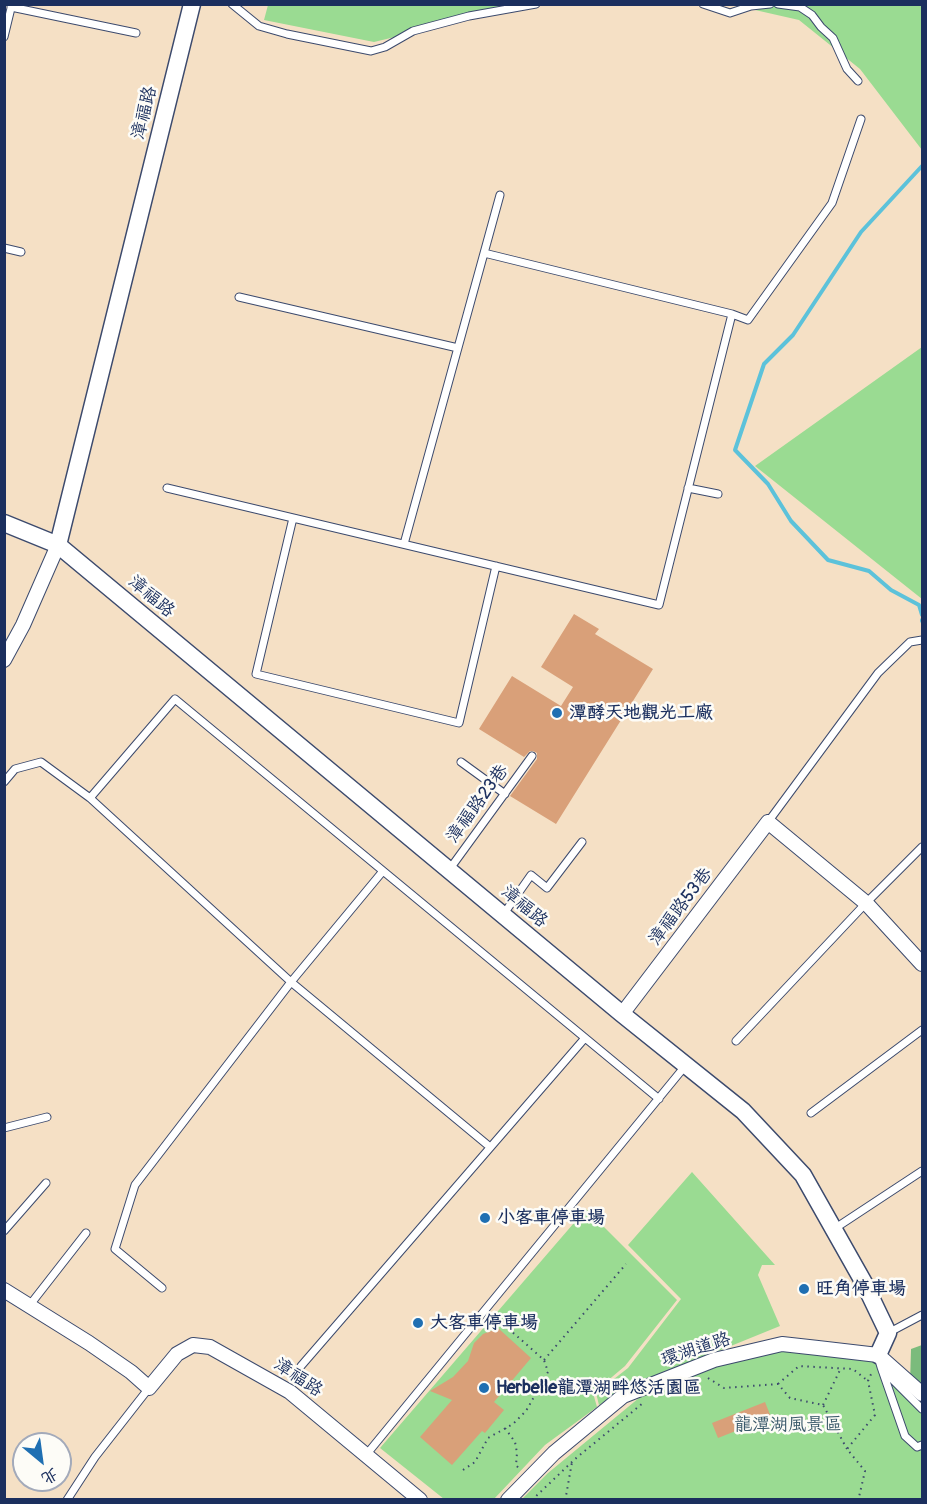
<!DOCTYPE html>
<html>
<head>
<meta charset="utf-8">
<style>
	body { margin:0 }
	#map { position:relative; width:927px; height:1504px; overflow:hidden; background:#f5e0c5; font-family:Pangolin,"LXGW WenKai TC",sans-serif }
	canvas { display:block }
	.frame { position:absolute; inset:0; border:6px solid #1b2f5e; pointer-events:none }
	.north { position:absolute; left:12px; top:1432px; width:60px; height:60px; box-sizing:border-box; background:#fdfcf7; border:2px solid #a3aaba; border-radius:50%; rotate:151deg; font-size:16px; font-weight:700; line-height:24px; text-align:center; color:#1b2f5e }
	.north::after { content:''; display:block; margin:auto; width:21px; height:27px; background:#1f6fb2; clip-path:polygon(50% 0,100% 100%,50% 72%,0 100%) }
</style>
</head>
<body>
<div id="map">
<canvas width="927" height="1504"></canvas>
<div class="frame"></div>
<div class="north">北</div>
</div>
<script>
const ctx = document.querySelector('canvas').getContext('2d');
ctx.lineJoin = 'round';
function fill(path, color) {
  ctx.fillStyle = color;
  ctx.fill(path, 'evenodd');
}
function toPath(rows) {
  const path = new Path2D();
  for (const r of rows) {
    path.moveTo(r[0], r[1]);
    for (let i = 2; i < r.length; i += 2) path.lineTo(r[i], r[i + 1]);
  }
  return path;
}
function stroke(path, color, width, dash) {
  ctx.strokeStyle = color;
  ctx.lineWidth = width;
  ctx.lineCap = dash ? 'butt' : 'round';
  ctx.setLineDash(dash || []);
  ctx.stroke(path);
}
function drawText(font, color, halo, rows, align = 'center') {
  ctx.font = font + ' Pangolin,"LXGW WenKai TC",sans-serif';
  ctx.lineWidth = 5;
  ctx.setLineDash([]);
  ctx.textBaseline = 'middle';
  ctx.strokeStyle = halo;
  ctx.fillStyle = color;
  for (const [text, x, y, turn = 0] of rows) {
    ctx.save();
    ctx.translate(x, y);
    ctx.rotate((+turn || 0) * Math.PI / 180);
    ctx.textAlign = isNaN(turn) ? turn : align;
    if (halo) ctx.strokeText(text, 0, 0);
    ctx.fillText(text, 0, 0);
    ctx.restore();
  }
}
const green = toPath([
	[268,5,528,5,374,42,264,20],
	[733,5,922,5,922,150,860,69,799,20],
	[922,347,922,599,755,466],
	[692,1172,775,1265,762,1265,758,1275,780,1326,625,1389,599,1405,596,1393,628,1368,681,1299,628,1245],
	[586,1209,677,1300,625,1366,593,1393,597,1407,545,1445,494,1499,444,1499,380,1448],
	[785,1349,878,1360,922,1403,922,1499,521,1500,548,1473,645,1393,714,1366]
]);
const forest = toPath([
	[922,1345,922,1396,910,1383,911,1349]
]);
const stream = toPath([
	[922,166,861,232,793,335,764,364,735,450,768,484,791,521,828,560,869,571,891,590,919,605,922,615],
	[922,621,922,620]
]);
const building = toPath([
	[574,614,599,629,595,634,653,669,556,824,510,796,537,759,537,753,533,751,530,751,524,757,479,729,512,676,561,706,573,687,541,667],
	[498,1328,531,1358,494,1402,504,1410,485,1433,482,1431,452,1465,420,1437,452,1400,430,1391,453,1377,468,1361,474,1343,483,1334],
	[765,1402,771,1417,718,1438,712,1423]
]);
const path = toPath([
	[544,1360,626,1264],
	[708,1378,724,1388,778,1384,790,1398,823,1405,847,1449],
	[778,1384,799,1366,853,1369,868,1381],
	[823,1405,841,1368],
	[505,1428,515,1442,517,1453,516,1465,520,1470],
	[463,1470,475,1462,488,1438,513,1424,526,1411,548,1372,544,1360,493,1315],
	[532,1500,575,1459,643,1403],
	[564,1500,566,1496,572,1462],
	[856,1500,859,1497,865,1471,847,1449,875,1415,868,1381,872,1372]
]);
const service = toPath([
	[232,4,259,26,287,34,371,51,385,47,413,31,469,16,536,4],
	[703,4,730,13,751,6,770,4],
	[778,4,800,7,812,15,821,27,833,38,847,69,858,81],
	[11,7,136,33],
	[4,37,12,4],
	[4,248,21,252],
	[239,297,458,348],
	[732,314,748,320,832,203,861,119],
	[167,488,659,605,732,314,484,253],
	[688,488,718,494],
	[293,518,256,674,459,723,496,566],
	[404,544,500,195],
	[461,762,505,794],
	[4,782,15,769,41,762,90,798,291,982,490,1147],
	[90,798,175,699,659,1099],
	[768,822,878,673,910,642,922,640],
	[449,870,532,756],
	[503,915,531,875,547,888,582,842],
	[736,1041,866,903,922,847],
	[811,1113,922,1030],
	[4,1128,47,1117],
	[834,1229,922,1171],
	[4,1231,46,1183],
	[162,1288,115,1249,135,1185,291,982,383,871],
	[29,1306,86,1233],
	[888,1333,922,1315],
	[878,1357,881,1367,905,1436,917,1447,922,1445],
	[301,1366,585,1038],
	[882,1369,922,1409],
	[366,1455,686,1065],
	[67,1500,95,1457,149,1388]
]);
const minor = toPath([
	[4,660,23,625,58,545],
	[622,1014,768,822,866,903,922,964],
	[4,1290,89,1343,131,1372,149,1388,177,1354,193,1345,210,1347,290,1392,420,1500],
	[508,1500,554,1453,623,1396,714,1360,782,1344,818,1348,878,1355,922,1394]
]);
const tertiary = toPath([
	[4,523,58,545,622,1014,743,1111,803,1175,864,1283,888,1333,878,1355],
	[58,545,192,4]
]);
const markers = [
	[557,713,6,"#1f6fb2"],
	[485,1218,6,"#1f6fb2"],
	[804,1289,6,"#1f6fb2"],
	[418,1323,6,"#1f6fb2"],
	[484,1388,6,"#1f6fb2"]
];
const streetNames = [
	["漳福路",145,113,-76],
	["漳福路",151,597,40],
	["漳福路23巷",478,804,-54],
	["漳福路",524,907,40],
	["漳福路53巷",681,907,-53],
	["環湖道路",696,1350,-18],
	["漳福路",298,1378,34]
];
const poiNames = [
	["潭酵天地觀光工廠",569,713],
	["小客車停車場",497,1218],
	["旺角停車場",816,1289],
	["大客車停車場",430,1323],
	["Herbelle龍潭湖畔悠活園區",496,1388]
];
const parkNames = [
	["龍潭湖風景區",788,1425]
];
fill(green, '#9adb92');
fill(forest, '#7bbb7c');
stroke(stream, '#5cc2da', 4);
fill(building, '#d9a079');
stroke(service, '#3c4a6d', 9);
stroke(minor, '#3c4a6d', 16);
stroke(tertiary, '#3c4a6d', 19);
stroke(path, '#3c4a6d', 2, [1.5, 4.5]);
stroke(service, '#fff', 7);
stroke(minor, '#fff', 14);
stroke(tertiary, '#fff', 16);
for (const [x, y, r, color] of markers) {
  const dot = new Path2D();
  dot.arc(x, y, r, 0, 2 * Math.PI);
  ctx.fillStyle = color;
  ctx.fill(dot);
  stroke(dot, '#fdfcf7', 2);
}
drawText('18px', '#1b2f5e', '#fdfcf7', streetNames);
drawText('bold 18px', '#1b2f5e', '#fdfcf7', poiNames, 'left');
drawText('18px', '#3b5a6b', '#fdfcf7', parkNames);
</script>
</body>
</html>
